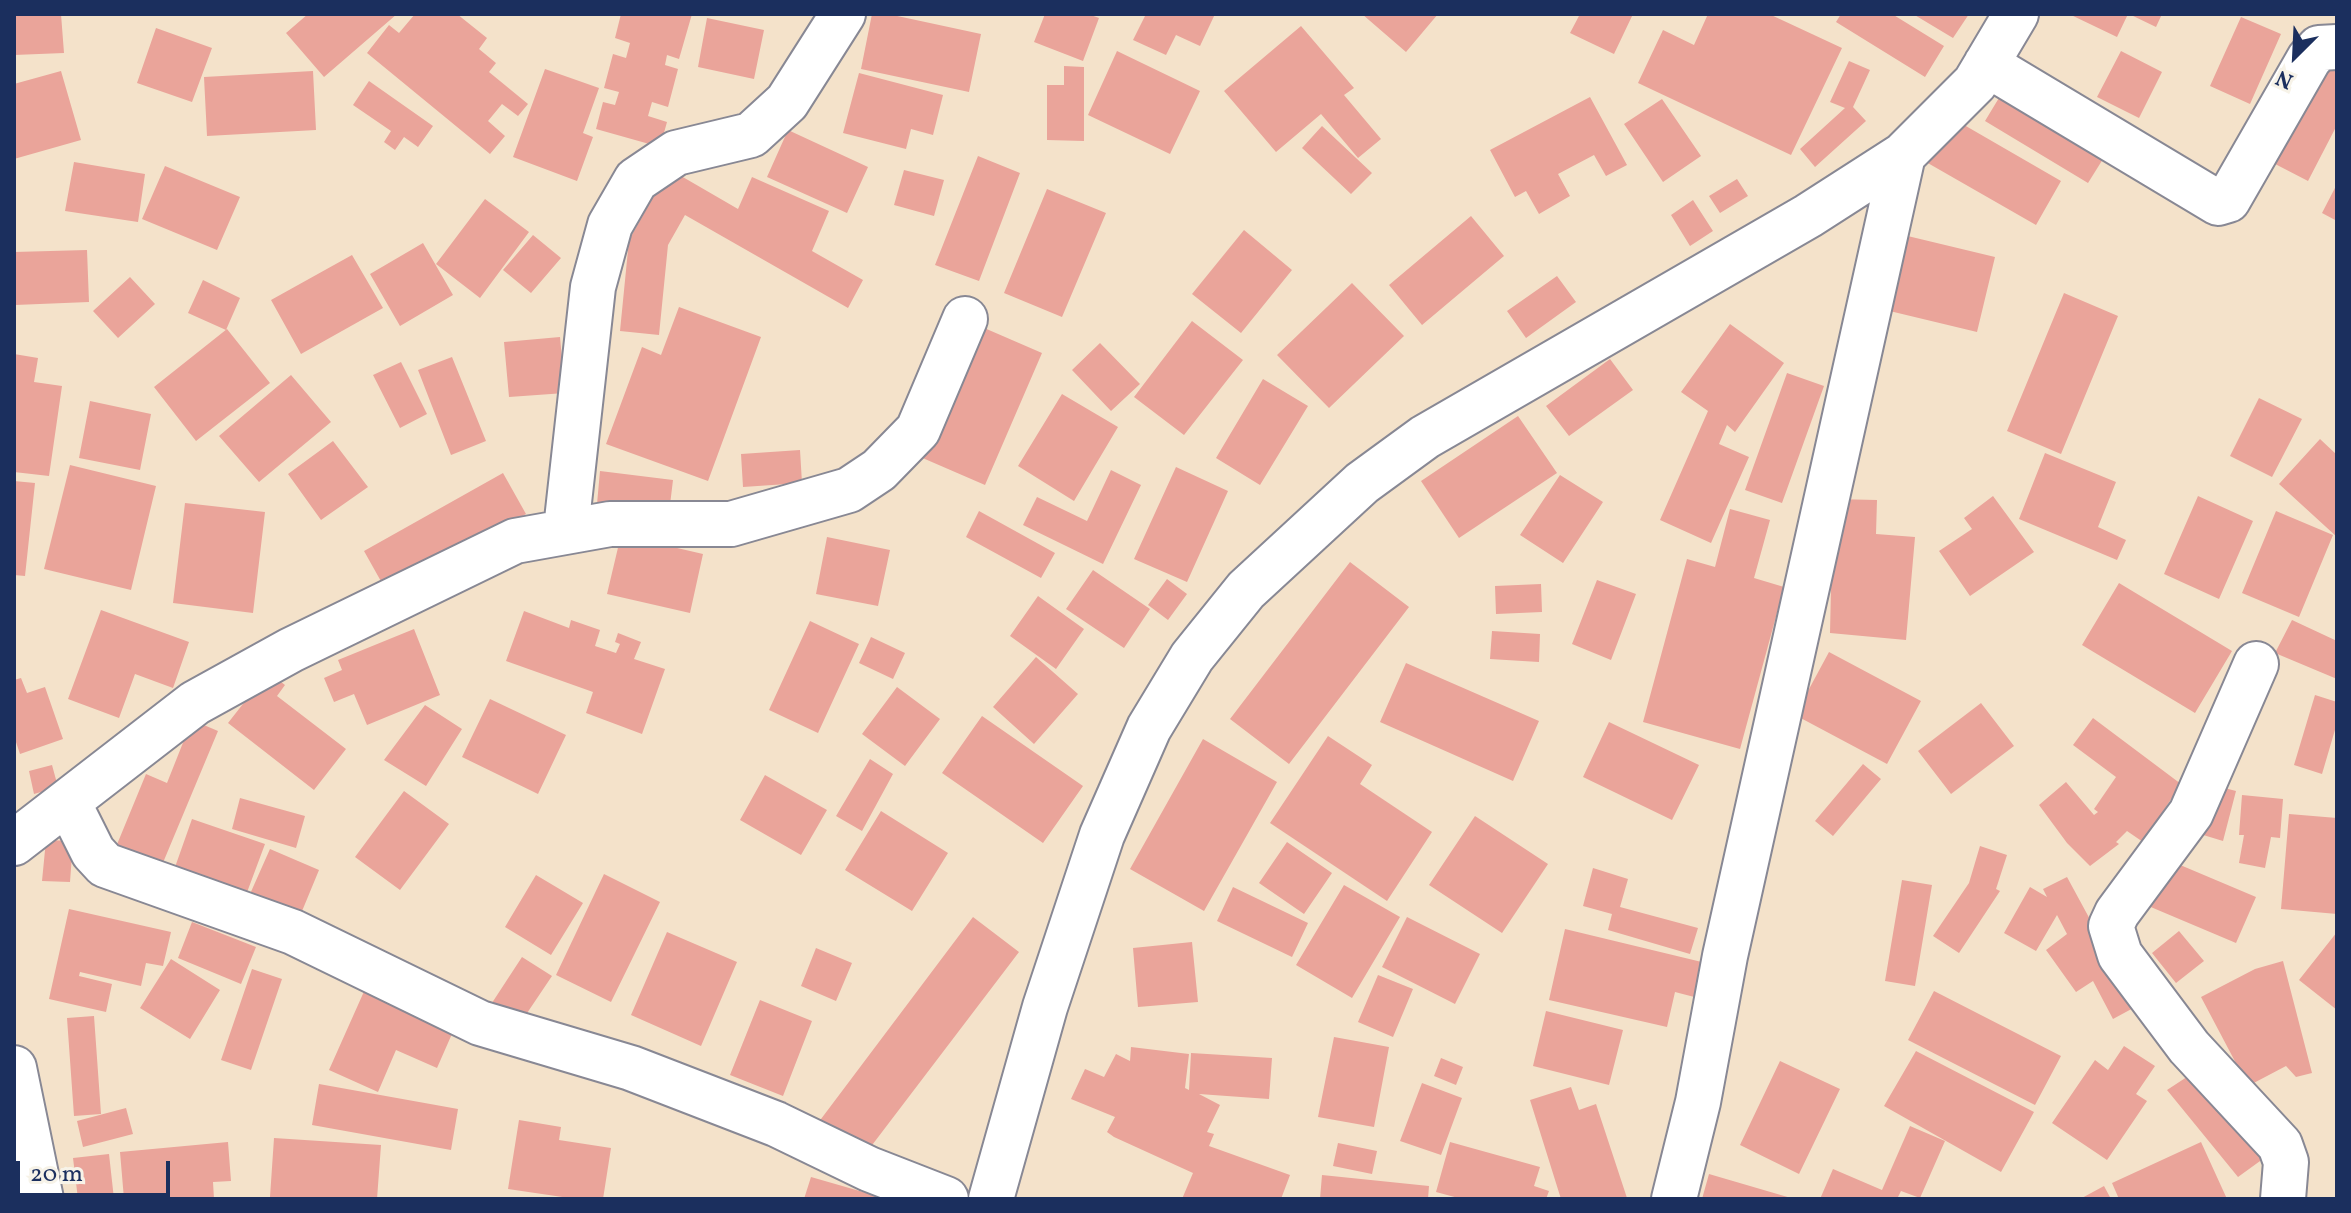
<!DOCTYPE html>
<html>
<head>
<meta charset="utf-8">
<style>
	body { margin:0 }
	#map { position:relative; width:2351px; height:1213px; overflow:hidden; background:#f4e2ca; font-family:Vollkorn,serif }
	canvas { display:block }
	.frame { position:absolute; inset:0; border:16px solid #1b2f5e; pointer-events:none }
	.north { position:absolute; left:2255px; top:16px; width:80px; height:80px; -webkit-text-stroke:6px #f7f3e8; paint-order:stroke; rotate:204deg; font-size:22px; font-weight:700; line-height:32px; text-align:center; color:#1b2f5e }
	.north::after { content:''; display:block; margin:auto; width:28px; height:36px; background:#1b2f5e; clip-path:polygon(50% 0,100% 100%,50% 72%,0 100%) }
	.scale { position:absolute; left:16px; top:1161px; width:154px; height:36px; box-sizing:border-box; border:4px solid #1b2f5e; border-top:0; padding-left:10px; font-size:24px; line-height:28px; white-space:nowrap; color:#1b2f5e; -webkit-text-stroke:6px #f7f3e8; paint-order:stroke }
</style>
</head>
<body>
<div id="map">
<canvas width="2351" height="1213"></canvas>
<div class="frame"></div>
<div class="north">N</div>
<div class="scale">20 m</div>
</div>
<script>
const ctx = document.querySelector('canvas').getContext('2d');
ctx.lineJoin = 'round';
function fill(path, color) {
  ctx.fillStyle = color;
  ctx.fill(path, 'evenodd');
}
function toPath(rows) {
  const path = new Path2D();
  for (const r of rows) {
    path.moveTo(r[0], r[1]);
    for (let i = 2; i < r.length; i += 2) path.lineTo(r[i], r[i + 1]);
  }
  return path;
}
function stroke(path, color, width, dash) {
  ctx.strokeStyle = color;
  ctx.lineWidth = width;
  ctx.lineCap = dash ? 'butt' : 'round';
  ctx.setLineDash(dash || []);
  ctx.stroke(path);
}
const building = toPath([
	[14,14,61,14,64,53,14,55],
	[308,14,397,14,324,77,286,33],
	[415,14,457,14,487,38,479,49,496,63,489,72,528,104,518,116,502,104,488,121,505,136,490,154,367,53,389,25,399,33],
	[621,14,692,14,679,59,667,55,665,65,678,69,668,107,652,102,648,116,667,122,660,147,596,129,603,102,615,105,619,92,604,88,613,54,626,58,630,43,615,38],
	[872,14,888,14,981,34,969,92,861,69],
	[1045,14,1088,14,1099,18,1083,61,1034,42],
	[1146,14,1215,14,1200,46,1176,35,1166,55,1133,40],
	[1362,14,1438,14,1406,52],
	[1580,14,1633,14,1614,54,1570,33],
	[1708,14,1769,14,1842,48,1791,155,1638,83,1663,30,1694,45],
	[1841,14,1892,14,1944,46,1925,77,1836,22],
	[1913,14,1969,14,1953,38],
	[2069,14,2128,14,2117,37],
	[2129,14,2162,14,2156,27],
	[2241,17,2281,34,2250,104,2210,86],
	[707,18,764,30,754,79,698,67],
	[1301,26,1354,88,1344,95,1381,139,1358,158,1321,114,1276,152,1224,91],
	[156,28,212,48,192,102,137,83],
	[2304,46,2337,63,2337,125,2308,181,2250,151],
	[1117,51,1200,91,1170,154,1088,115],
	[2121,51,2162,72,2139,118,2097,97],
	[1849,61,1870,70,1853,107,1866,121,1815,167,1800,149,1845,108,1830,102],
	[1064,66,1084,67,1084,141,1047,140,1047,85,1064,85],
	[545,69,599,88,583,133,593,137,577,181,513,157],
	[61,71,81,140,14,159,14,84],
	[313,71,316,130,207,136,204,77],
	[859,73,943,95,933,135,911,129,906,149,843,133],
	[369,81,433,126,418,147,404,137,395,150,384,142,391,131,353,105],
	[2005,88,2108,151,2088,183,1985,121],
	[1590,97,1627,165,1606,176,1594,155,1558,174,1570,196,1539,214,1526,191,1515,197,1490,150],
	[1662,99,1701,156,1663,182,1624,124],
	[1952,118,2061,181,2036,225,1926,162],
	[1322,126,1372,173,1351,194,1302,148],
	[788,130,868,167,847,213,767,177],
	[978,156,1020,173,979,281,935,265],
	[74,162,145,174,138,222,65,211],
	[165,166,240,197,217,250,142,219],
	[669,169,738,209,752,177,829,211,812,251,863,280,848,308,685,215,668,245,659,335,620,331,629,240],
	[904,170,944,180,934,216,894,205],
	[1737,179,1748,196,1720,213,1709,196],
	[2337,184,2337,221,2322,213],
	[1047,189,1106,213,1062,317,1004,293],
	[485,199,529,232,480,298,436,264],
	[1693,200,1713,231,1690,246,1671,215],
	[1471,216,1504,256,1422,325,1389,285],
	[1244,230,1292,270,1241,333,1192,294],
	[1891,232,1995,257,1977,332,1873,307],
	[533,235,561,258,531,293,503,270],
	[423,243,453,295,400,326,370,274],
	[87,250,89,302,15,305,14,252],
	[352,255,383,308,301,354,271,300],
	[1557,276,1576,302,1526,338,1507,311],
	[130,277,155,304,118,338,93,311],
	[203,280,240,298,226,330,188,313],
	[1352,283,1404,336,1329,408,1277,355],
	[2064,293,2118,316,2061,454,2007,431],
	[679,307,761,337,708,481,606,444,642,347,661,355],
	[1192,321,1243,360,1184,435,1134,397],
	[975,324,1042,353,985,485,918,456],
	[1730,324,1784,363,1735,432,1727,425,1719,444,1749,457,1711,543,1660,520,1708,411,1681,392],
	[227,329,270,383,196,441,154,387],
	[560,337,565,393,509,397,504,342],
	[1100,343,1140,384,1111,411,1072,370],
	[14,354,38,358,34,382,62,386,49,476,14,472],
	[452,357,486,441,451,455,418,370],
	[1610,359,1633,390,1569,436,1546,406],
	[401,362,427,414,400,428,373,375],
	[1787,373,1824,386,1782,503,1745,490],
	[291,375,331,422,259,482,219,436],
	[1263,379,1308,406,1260,485,1216,458],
	[1062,394,1118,427,1074,501,1018,466],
	[2259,398,2302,419,2272,477,2230,456],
	[90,401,151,414,140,470,79,458],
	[1518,416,1557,473,1459,538,1421,481],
	[2320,439,2337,455,2337,537,2279,484],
	[333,441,368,487,321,520,288,474],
	[800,450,802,483,743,487,741,454],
	[2045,453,2116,482,2098,527,2126,540,2117,560,2019,519],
	[70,465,156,486,131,590,44,569],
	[1176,467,1228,491,1187,582,1134,559],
	[1111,470,1141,485,1103,564,1023,525,1037,497,1087,521],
	[600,471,673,480,669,513,597,504],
	[503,473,526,514,387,592,364,551],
	[1560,475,1603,502,1563,563,1520,535],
	[14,481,35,483,25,576,14,575],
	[1993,496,2034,552,1970,596,1939,551,1972,529,1964,518],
	[2198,496,2253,521,2219,599,2164,574],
	[1833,499,1877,500,1876,534,1915,537,1906,640,1830,633],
	[185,503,265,512,253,613,173,603],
	[1730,509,1770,520,1754,578,1784,587,1740,749,1643,722,1687,559,1715,567],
	[979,511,1055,553,1041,578,966,537],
	[2276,511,2333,535,2299,617,2242,593],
	[621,535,703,554,690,613,607,594],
	[827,537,890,550,878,606,816,594],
	[1350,562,1409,607,1289,764,1230,719],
	[1093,570,1150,609,1124,648,1066,609],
	[1167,579,1187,594,1168,620,1148,605],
	[1597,580,1636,594,1611,660,1572,644],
	[2119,583,2232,651,2195,713,2082,645],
	[1541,584,1542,612,1496,614,1495,586],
	[1038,596,1084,629,1056,669,1010,636],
	[101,610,189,642,173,688,135,674,119,718,68,699],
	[524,611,569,628,571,620,600,630,595,646,616,653,620,644,615,642,618,633,641,642,634,659,665,669,642,734,586,713,593,692,506,661],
	[2292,620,2337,641,2337,679,2275,653],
	[810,621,859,644,818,733,769,710],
	[414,629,440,695,367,725,354,694,334,702,324,678,342,670,338,660],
	[1492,631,1540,634,1539,662,1490,659],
	[871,637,905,653,893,679,859,663],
	[1829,652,1921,701,1887,764,1795,715],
	[1036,657,1078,694,1034,744,993,707],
	[1406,663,1539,721,1513,781,1380,722],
	[268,672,285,685,277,696,346,749,314,790,228,723],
	[21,678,27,693,45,687,63,739,20,754,14,736,14,680],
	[897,687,940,719,905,766,862,734],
	[2315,695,2337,702,2337,723,2322,774,2294,765],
	[490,699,566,735,538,794,462,757],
	[1981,703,2014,746,1951,794,1918,751],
	[425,705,462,729,426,786,384,760],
	[982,716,1083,786,1043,843,942,773],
	[2093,718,2181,784,2143,842,2127,831,2116,842,2119,844,2090,866,2067,843,2039,805,2066,782,2094,815,2098,812,2094,809,2116,777,2073,745],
	[192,720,218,731,157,877,111,859,146,774,167,783],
	[1609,722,1699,765,1672,820,1583,777],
	[1328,736,1372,765,1360,784,1432,832,1387,901,1270,823],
	[1203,739,1277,782,1204,911,1130,869],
	[870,759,893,774,862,831,836,816],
	[1863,764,1881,779,1833,836,1815,821],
	[52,765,58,787,34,794,29,771],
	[765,775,827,810,801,855,740,820],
	[2213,785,2236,791,2223,841,2200,834],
	[404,791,449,824,400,890,355,857],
	[2242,795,2283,799,2280,838,2271,837,2265,868,2239,863,2244,835,2239,835],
	[240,798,305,816,296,848,232,829],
	[881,811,948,853,912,911,845,870],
	[2289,814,2337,818,2337,914,2281,909],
	[1475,816,1548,864,1502,933,1429,885],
	[192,819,265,844,246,895,174,870],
	[46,840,73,841,70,882,42,881],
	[1287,842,1332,873,1304,914,1259,883],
	[1980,846,2007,855,1996,889,2000,891,1959,953,1933,936,1969,883],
	[270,849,319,870,300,916,250,894],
	[2166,859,2256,897,2236,943,2146,905],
	[1593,868,1628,879,1620,907,1698,928,1690,954,1608,930,1612,914,1583,906],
	[604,874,660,902,611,1002,556,975],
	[536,875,583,903,551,955,505,927],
	[2067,877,2137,1006,2113,1019,2093,981,2076,992,2046,950,2067,934,2057,915,2036,951,2004,933,2030,887,2047,897,2043,889],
	[1902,880,1932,885,1915,986,1885,981],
	[1344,885,1400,917,1352,998,1296,965],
	[1233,887,1308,923,1292,957,1217,921],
	[69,909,171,932,163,966,146,963,141,986,80,972,79,976,112,984,106,1012,49,999],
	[973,917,1019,952,863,1157,818,1123],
	[1407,917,1480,954,1455,1004,1382,967],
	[192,922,256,947,241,984,178,958],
	[1565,929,1710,964,1702,999,1675,992,1667,1027,1549,1000],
	[2179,931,2204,961,2176,983,2152,953],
	[667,932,737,962,701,1046,631,1015],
	[2337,932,2337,1010,2299,980],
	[1192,942,1198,1002,1138,1007,1133,948],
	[816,948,852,963,836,1001,801,986],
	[522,957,552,976,517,1028,488,1009],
	[171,959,220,990,190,1039,140,1008],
	[2283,961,2312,1073,2296,1077,2286,1066,2248,1086,2201,997,2255,969],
	[252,969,282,979,251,1070,221,1060],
	[1378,975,1413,989,1393,1037,1358,1022],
	[366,987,455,1027,437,1068,396,1050,378,1092,329,1070],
	[1934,991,2061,1056,2035,1105,1908,1040],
	[760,1000,812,1021,783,1096,730,1075],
	[1546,1011,1623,1030,1609,1085,1533,1066],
	[94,1016,101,1114,74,1116,67,1018],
	[1334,1037,1389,1047,1374,1127,1318,1117],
	[2124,1046,2155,1066,2136,1094,2147,1101,2107,1160,2052,1123,2095,1060,2108,1070],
	[1131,1047,1189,1054,1185,1088,1189,1090,1191,1053,1272,1058,1269,1099,1199,1094,1220,1105,1207,1132,1214,1134,1209,1146,1290,1175,1281,1199,1182,1199,1193,1173,1114,1137,1107,1132,1115,1117,1071,1099,1085,1069,1104,1077,1116,1054,1130,1061],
	[1916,1051,2034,1112,2001,1172,1884,1106],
	[1441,1058,1463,1067,1456,1085,1434,1076],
	[1780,1061,1840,1089,1799,1174,1740,1145],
	[2196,1071,2267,1156,2238,1177,2167,1090],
	[1422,1083,1462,1098,1441,1155,1400,1141],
	[319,1084,458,1109,451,1150,312,1125],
	[1571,1087,1579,1110,1596,1104,1627,1198,1561,1199,1530,1100],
	[126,1108,133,1134,83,1147,77,1121],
	[519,1120,561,1127,559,1140,611,1148,603,1199,576,1199,508,1189],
	[1910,1126,1945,1141,1920,1198,1901,1191,1897,1199,1820,1199,1833,1169,1882,1190],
	[274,1138,381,1145,377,1199,270,1197],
	[228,1142,231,1181,213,1182,214,1199,124,1199,120,1152],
	[1450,1142,1540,1167,1534,1186,1549,1191,1546,1199,1462,1199,1436,1192],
	[2201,1142,2227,1199,2119,1199,2112,1183],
	[1338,1143,1377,1151,1372,1174,1333,1166],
	[109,1154,114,1199,78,1199,73,1158],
	[1709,1174,1791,1198,1791,1199,1702,1199],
	[1322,1175,1429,1186,1428,1199,1320,1199],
	[811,1177,884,1198,884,1199,804,1199],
	[2104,1186,2111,1199,2080,1199]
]);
const minor = toPath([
	[1986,64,2218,203,2228,200,2309,59,2319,48,2337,47],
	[566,529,593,287,610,225,636,180,676,153,751,135,787,102,843,14],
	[2256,664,2191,813,2117,913,2111,926,2120,955,2189,1047,2280,1145,2286,1162,2283,1199],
	[68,802,93,852,105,865,293,932,480,1023,631,1068,776,1124,869,1169,946,1199],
	[14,843,195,703,291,650,515,541,610,524,731,524,849,490,879,470,918,430,965,319],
	[14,1068,41,1199],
	[991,1199,1045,1007,1102,835,1149,728,1192,657,1246,590,1362,483,1425,437,1808,216,1903,155,1975,83,2016,14],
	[1674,1199,1698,1102,1725,956,1903,155]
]);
fill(building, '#eaa49a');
stroke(minor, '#888894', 48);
stroke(minor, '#fff', 44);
</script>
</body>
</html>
